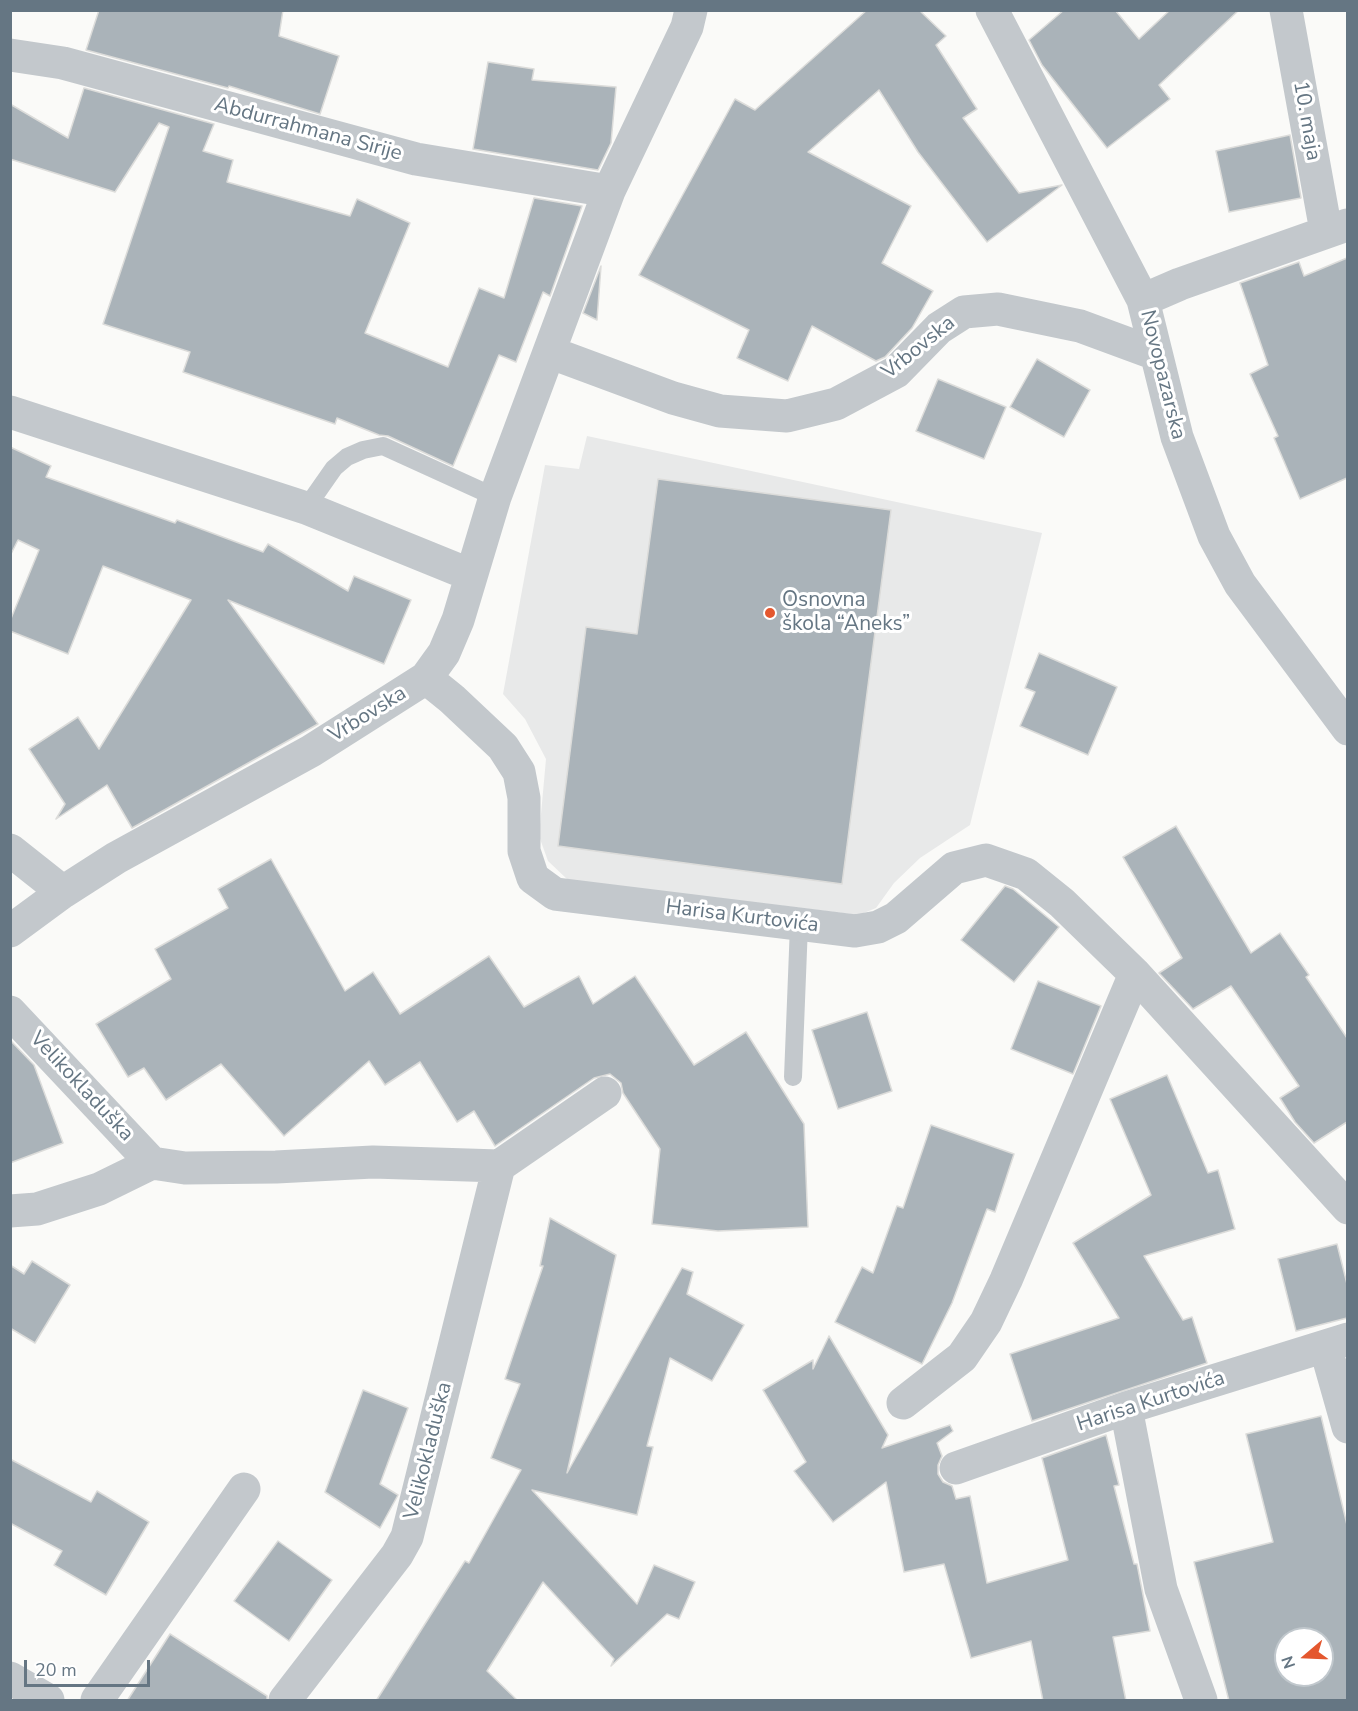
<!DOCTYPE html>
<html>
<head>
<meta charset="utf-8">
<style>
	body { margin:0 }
	#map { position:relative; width:1358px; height:1711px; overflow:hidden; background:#fafaf8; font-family:"Nunito Sans",sans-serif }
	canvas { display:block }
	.frame { position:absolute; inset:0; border:12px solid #657683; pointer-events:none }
	.north { position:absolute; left:1274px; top:1627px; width:60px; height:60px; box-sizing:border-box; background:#fff; border:2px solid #c1c8cd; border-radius:50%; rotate:251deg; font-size:16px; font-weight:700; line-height:24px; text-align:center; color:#657683 }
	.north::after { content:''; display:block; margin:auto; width:21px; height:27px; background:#e4572e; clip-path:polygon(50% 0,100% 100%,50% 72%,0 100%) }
	.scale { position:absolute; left:24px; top:1660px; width:126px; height:27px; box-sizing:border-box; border:3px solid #657683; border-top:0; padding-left:8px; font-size:18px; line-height:21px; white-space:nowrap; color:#657683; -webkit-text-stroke:4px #fff; paint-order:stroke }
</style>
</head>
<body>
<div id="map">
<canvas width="1358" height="1711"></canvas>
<div class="frame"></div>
<div class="north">N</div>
<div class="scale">20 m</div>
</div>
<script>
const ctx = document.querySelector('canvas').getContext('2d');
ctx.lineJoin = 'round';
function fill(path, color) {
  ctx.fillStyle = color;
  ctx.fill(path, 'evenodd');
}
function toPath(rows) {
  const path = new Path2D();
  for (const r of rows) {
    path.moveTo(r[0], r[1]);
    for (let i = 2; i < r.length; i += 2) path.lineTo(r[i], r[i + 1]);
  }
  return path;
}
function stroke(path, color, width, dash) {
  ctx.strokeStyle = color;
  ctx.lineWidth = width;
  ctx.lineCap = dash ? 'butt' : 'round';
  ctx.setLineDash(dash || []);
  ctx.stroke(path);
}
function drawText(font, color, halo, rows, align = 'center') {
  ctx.font = font + ' "Nunito Sans",sans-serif';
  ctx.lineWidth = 6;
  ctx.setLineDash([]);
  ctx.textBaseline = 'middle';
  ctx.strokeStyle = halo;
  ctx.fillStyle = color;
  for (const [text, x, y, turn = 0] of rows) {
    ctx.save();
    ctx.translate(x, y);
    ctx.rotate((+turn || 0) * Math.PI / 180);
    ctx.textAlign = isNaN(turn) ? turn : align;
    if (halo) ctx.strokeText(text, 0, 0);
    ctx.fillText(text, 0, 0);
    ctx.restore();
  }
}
const built = toPath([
	[587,436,1042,533,970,825,920,858,894,883,876,908,859,915,568,880,548,861,539,836,546,759,525,719,503,694,545,465,579,469]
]);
const building = toPath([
	[99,10,283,10,279,36,339,56,320,114,229,86,228,88,86,50,99,10],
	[867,10,919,10,946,36,936,45,977,109,963,118,1019,193,1062,185,987,242,918,152,879,90,808,152,911,206,882,263,933,291,912,328,885,357,876,361,812,326,788,381,737,358,749,330,639,275,735,99,755,110,867,10],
	[1064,10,1115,10,1139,39,1170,10,1239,10,1159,85,1170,99,1107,148,1042,65,1029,40,1064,10],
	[488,62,534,69,532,80,616,87,611,143,598,170,473,149,488,62],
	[84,88,214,124,203,151,233,160,227,182,350,216,357,199,410,223,365,333,448,367,479,288,504,298,534,198,582,206,550,296,543,292,516,362,499,355,453,466,388,436,379,435,337,418,335,424,183,372,190,352,103,324,169,127,159,123,115,192,10,159,10,104,68,138,84,88],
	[1290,135,1301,198,1229,212,1216,151,1290,135],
	[1347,258,1347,478,1300,499,1274,438,1278,436,1250,374,1268,365,1240,283,1299,262,1304,276,1347,258],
	[601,266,597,320,583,313,601,266],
	[1037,359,1090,390,1064,437,1010,407,1037,359],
	[938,379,1006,407,984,459,916,431,938,379],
	[10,447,51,466,46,477,175,523,177,520,263,552,268,544,348,591,354,576,411,600,384,664,228,600,318,724,132,828,107,785,56,819,65,804,29,749,78,717,99,749,191,600,103,566,68,654,10,631,10,621,39,550,18,540,10,556,10,447],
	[658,479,891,510,842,884,558,846,586,627,637,634,658,479],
	[1039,653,1117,687,1088,755,1020,726,1035,692,1025,688,1039,653],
	[1176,826,1251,953,1280,933,1309,975,1306,977,1347,1038,1347,1122,1314,1143,1295,1122,1280,1098,1299,1086,1231,986,1193,1009,1159,973,1182,958,1123,857,1176,826],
	[271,859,345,991,373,972,400,1014,489,956,524,1007,579,976,593,1004,635,976,694,1065,746,1032,804,1124,808,1227,718,1231,652,1224,660,1149,623,1093,621,1083,610,1074,594,1078,495,1146,474,1111,457,1122,420,1062,385,1085,369,1061,284,1136,221,1064,166,1100,144,1068,128,1077,96,1024,171,979,155,949,228,908,218,889,271,859],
	[1005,886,1013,889,1059,927,1014,982,961,940,1005,886],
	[1038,981,1101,1006,1073,1074,1011,1049,1038,981],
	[867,1012,892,1091,838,1109,812,1030,867,1012],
	[10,1040,34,1065,63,1143,10,1163,10,1040],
	[1167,1075,1208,1173,1218,1170,1235,1229,1144,1256,1183,1320,1192,1317,1207,1363,1032,1421,1010,1354,1119,1318,1073,1243,1151,1195,1110,1099,1167,1075],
	[931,1125,1014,1154,995,1212,987,1209,952,1303,922,1364,835,1322,862,1267,873,1273,897,1206,903,1208,931,1125],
	[550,1218,616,1255,567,1473,682,1268,693,1272,687,1294,744,1325,712,1381,670,1358,647,1446,653,1447,637,1515,532,1490,637,1604,654,1565,695,1582,679,1619,667,1614,611,1666,614,1659,543,1582,487,1671,518,1701,376,1701,465,1561,469,1563,521,1470,491,1458,520,1384,505,1379,543,1266,540,1266,550,1218],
	[1337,1244,1347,1284,1347,1318,1296,1331,1278,1259,1337,1244],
	[32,1261,70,1285,35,1343,10,1328,10,1265,24,1274,32,1261],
	[829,1336,888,1435,882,1448,950,1425,953,1431,937,1443,942,1456,938,1465,938,1474,943,1482,952,1486,956,1499,970,1496,987,1583,1068,1560,1042,1458,1106,1435,1119,1485,1114,1486,1134,1564,1137,1564,1150,1631,1113,1637,1126,1701,1043,1701,1031,1641,971,1658,944,1564,904,1572,886,1482,833,1522,794,1471,806,1462,763,1390,813,1360,813,1369,829,1336],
	[363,1390,408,1408,380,1484,398,1495,380,1528,325,1492,363,1390],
	[1321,1416,1347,1525,1347,1701,1229,1701,1194,1562,1273,1542,1246,1434,1321,1416],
	[1286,1639,1322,1639,1322,1675,1286,1675,1286,1639],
	[10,1459,91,1502,97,1491,149,1522,106,1595,54,1565,62,1551,10,1523,10,1459],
	[278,1541,332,1580,289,1641,234,1601,278,1541],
	[170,1634,267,1696,267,1701,127,1701,170,1634]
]);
const lane = toPath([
	[306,508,334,468,347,457,363,450,383,446,495,497],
	[793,1077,799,925]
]);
const street = toPath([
	[992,10,1143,300,1177,437,1214,536,1240,584,1348,729],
	[1286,10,1326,231],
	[10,55,63,63,416,159,609,191],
	[1143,300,1180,284,1347,225],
	[549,352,673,398,720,411,787,416,836,404,896,372,939,328,964,312,998,309,1080,326,1156,354],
	[10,412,306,508,471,575],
	[426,678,452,699,503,747,519,772,524,798,524,851,533,878,555,894,855,931,878,927,896,918,954,868,986,860,1026,874,1062,903,1135,974,1348,1208],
	[10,850,63,892],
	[10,931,63,892,116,858,311,751,426,678,444,653,458,620,495,497,609,191,687,27,691,10],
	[10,1012,152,1163,185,1168,276,1167,373,1162,499,1166,605,1093],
	[10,1211,37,1209,99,1189,152,1163],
	[1325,1346,1348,1427],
	[903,1403,962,1357,986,1322,1006,1280,1135,974],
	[1126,1408,1161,1589,1201,1700],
	[956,1468,1126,1408,1348,1339],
	[10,1678,48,1700],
	[97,1700,244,1489],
	[285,1700,397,1555,407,1537,499,1166]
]);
const markers = [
	[770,613,6,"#e4572e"]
];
const streetNames = [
	["10. maja",1306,121,80],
	["Abdurrahmana Sirije",308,130,15],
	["Vrbovska",919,348,-39],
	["Novopazarska",1162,375,76],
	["Vrbovska",368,715,-32],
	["Harisa Kurtovića",742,917,7],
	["Velikokladuška",81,1087,47],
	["Harisa Kurtovića",1151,1402,-18],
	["Velikokladuška",429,1451,-76]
];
const poiNames = [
	["Osnovna",782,601],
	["škola “Aneks”",782,625]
];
fill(built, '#e8e9e9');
fill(building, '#aab3b9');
stroke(building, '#dcdcda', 1.5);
stroke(lane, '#c3c8cc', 18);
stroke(street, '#c3c8cc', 33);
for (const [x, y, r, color] of markers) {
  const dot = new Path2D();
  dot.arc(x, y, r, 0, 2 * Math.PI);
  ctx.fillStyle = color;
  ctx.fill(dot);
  stroke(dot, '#fff', 2);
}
drawText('21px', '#657683', '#fff', streetNames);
drawText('21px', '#657683', '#fff', poiNames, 'left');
</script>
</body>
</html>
